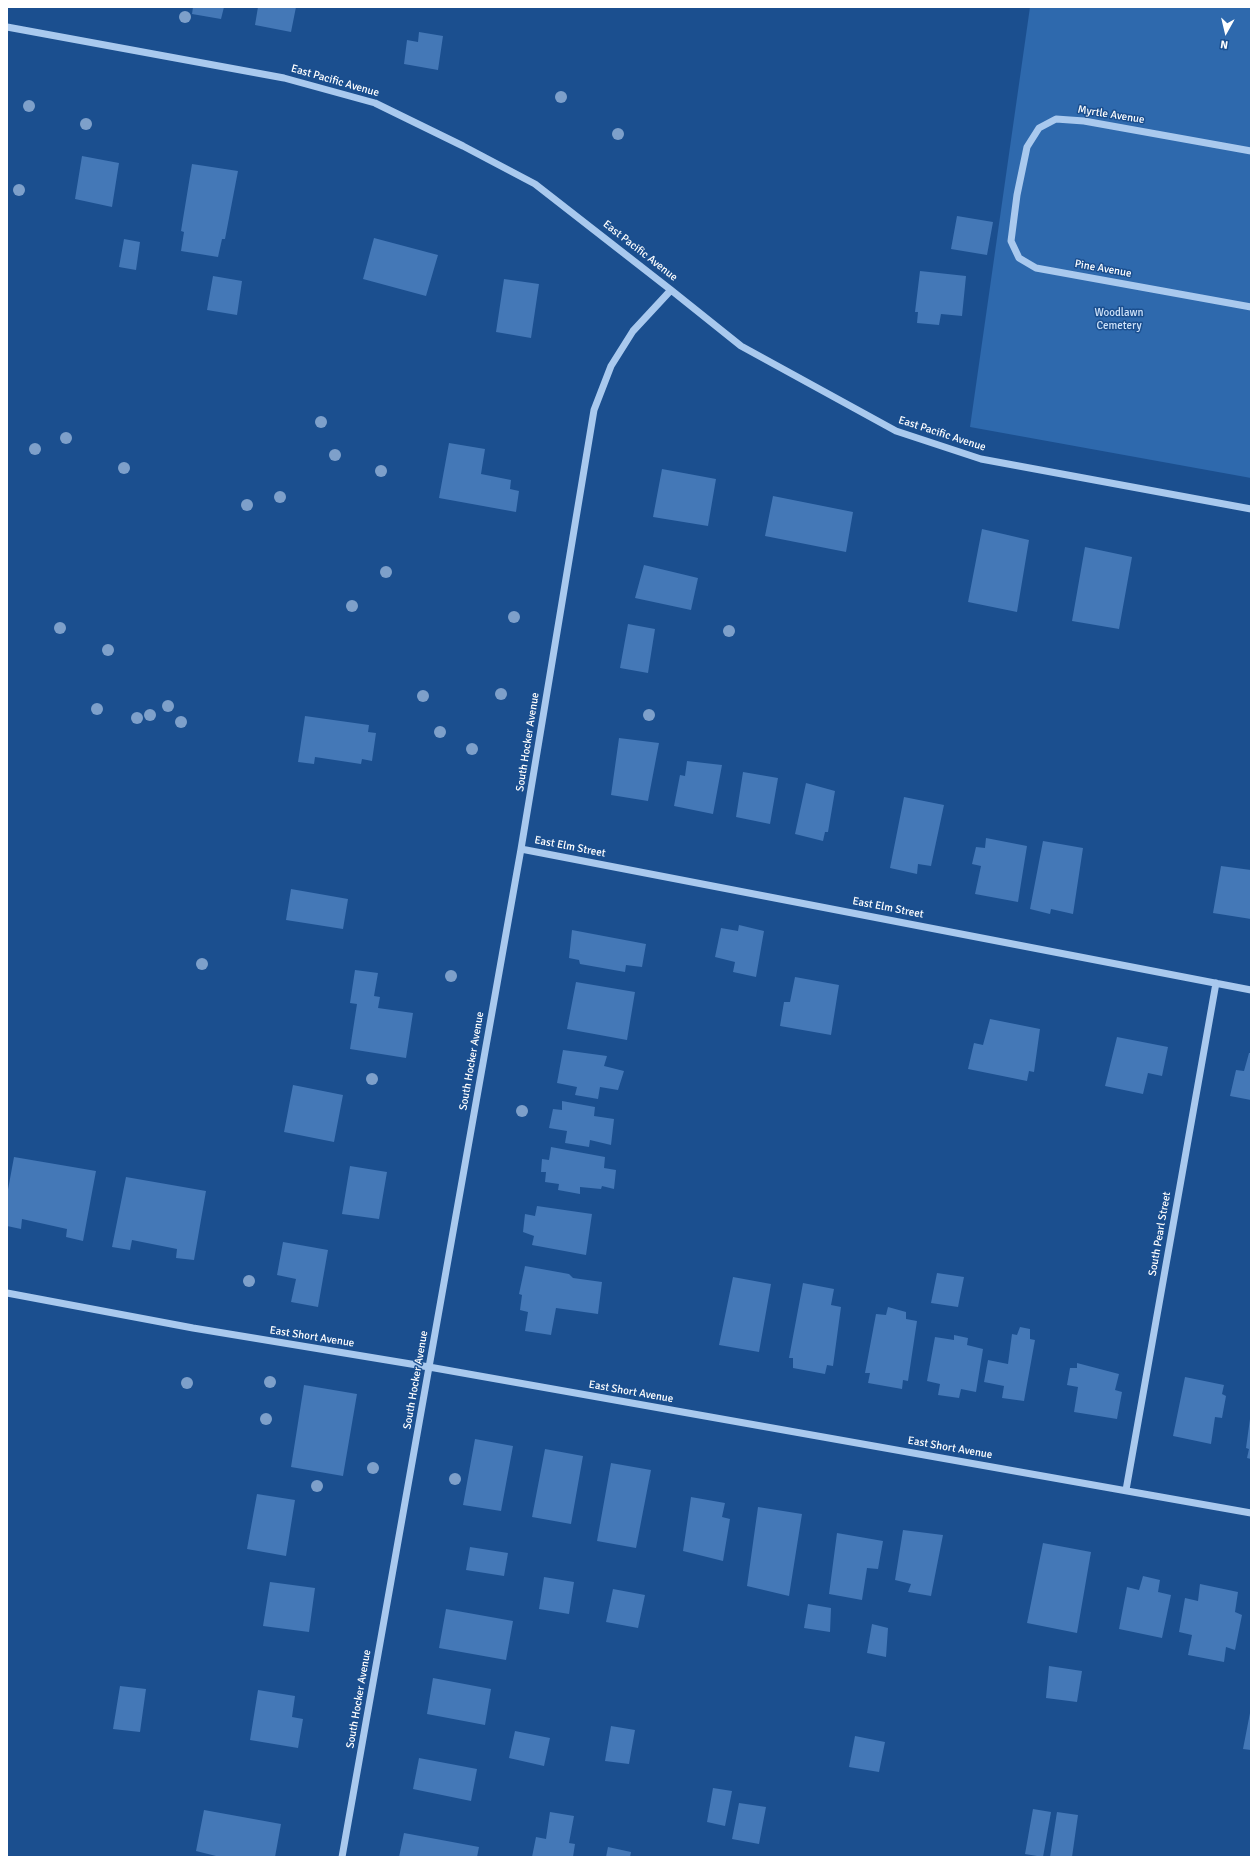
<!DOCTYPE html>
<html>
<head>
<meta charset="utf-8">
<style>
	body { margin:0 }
	#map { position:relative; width:1258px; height:1864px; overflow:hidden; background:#1b4f8f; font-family:Signika,sans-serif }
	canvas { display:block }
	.frame { position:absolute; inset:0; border:8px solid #fff; pointer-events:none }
	.north { position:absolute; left:1206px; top:12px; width:40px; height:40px; -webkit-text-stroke:3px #1b4f8f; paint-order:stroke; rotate:188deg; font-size:11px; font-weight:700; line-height:16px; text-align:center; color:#fff }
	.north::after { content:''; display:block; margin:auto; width:14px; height:18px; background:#fff; clip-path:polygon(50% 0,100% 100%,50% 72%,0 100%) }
</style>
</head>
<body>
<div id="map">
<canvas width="1258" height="1864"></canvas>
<div class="frame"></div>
<div class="north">N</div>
</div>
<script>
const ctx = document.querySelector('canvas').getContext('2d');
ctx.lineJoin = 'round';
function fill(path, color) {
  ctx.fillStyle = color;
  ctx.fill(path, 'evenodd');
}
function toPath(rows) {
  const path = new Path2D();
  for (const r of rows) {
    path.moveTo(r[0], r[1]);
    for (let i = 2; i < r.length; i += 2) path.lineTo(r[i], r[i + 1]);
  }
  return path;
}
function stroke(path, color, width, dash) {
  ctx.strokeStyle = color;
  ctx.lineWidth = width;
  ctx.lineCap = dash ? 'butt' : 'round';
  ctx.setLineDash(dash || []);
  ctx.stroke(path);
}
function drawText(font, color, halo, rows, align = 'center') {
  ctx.font = font + ' Signika,sans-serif';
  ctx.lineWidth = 3;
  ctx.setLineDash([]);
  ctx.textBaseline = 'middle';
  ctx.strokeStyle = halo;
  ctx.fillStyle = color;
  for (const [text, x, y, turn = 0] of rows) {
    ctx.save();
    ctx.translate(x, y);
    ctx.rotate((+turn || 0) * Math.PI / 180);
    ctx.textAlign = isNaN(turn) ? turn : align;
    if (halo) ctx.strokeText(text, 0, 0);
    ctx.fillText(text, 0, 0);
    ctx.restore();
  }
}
const green = toPath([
	[1030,7,1251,7,1251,478,970,427]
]);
const building = toPath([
	[193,7,224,7,221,19,192,14],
	[258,7,296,7,291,32,255,25],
	[419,32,443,36,438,70,404,64,407,40,418,42],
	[82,156,119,163,112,207,75,199],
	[192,164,238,171,225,239,222,239,218,257,181,251,184,232,181,231],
	[957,216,993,222,987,255,951,249],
	[374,238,438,255,426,296,363,279],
	[124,239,140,242,136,270,119,267],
	[920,271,966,276,962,316,941,314,939,325,917,323,918,312,915,312],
	[213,276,242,281,237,315,207,310],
	[504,279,539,284,531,338,496,332],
	[449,443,485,449,481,474,511,480,510,489,519,491,516,512,439,498],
	[662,469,716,479,708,526,653,517],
	[773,496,853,512,846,552,765,536],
	[982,529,1029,540,1017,612,968,602],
	[1085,547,1132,557,1119,629,1072,621],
	[644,565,698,578,691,610,635,598],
	[628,624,655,629,648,673,620,668],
	[305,716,369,725,368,732,376,733,372,761,362,759,361,764,315,757,314,764,298,762],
	[619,738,659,743,648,801,611,795],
	[687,761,722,765,713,814,674,806,680,775,685,776],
	[743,772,778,778,770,824,736,817],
	[806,783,835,791,828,832,825,832,823,841,795,834],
	[904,797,944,805,931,866,918,864,917,874,890,868],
	[986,838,1027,846,1018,902,975,894,981,866,972,864,976,847,985,848],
	[1043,841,1083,848,1073,914,1051,909,1050,914,1030,909],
	[1221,866,1251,870,1251,919,1213,913],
	[291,889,348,899,343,929,286,920],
	[739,925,764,931,756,977,733,972,735,962,715,957,721,928,738,931],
	[572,930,646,944,642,967,626,965,625,972,580,964,579,960,569,958],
	[355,970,378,973,374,996,380,997,378,1008,413,1013,406,1058,350,1049,357,1004,350,1003],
	[795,977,839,985,831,1035,780,1026,784,1002,790,1002],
	[576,982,635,992,627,1040,567,1029],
	[990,1019,1040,1029,1034,1072,1029,1071,1027,1081,968,1069,974,1043,983,1045],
	[1117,1037,1168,1047,1162,1076,1148,1073,1143,1094,1105,1086],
	[563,1050,607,1056,604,1066,624,1071,618,1090,600,1087,598,1099,575,1095,577,1087,557,1083],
	[1249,1053,1251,1053,1251,1100,1230,1096,1236,1070,1244,1071],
	[293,1085,343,1095,334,1142,284,1132],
	[562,1101,595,1107,594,1116,614,1119,611,1145,590,1140,589,1147,565,1143,567,1131,549,1128,553,1109,562,1110],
	[551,1147,605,1157,604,1168,616,1170,614,1189,602,1186,601,1189,580,1187,580,1194,558,1190,559,1184,545,1182,546,1172,541,1172,542,1159,549,1160],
	[14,1157,96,1171,83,1241,66,1237,67,1229,22,1219,21,1229,7,1226,7,1195],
	[350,1166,387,1172,379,1219,342,1214],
	[126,1177,206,1191,194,1260,176,1258,177,1249,132,1240,130,1250,112,1247],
	[537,1206,592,1214,586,1255,532,1245,534,1236,523,1232,525,1214,535,1216],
	[283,1242,328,1250,318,1307,291,1302,296,1279,277,1275],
	[525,1266,569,1274,573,1278,602,1282,598,1314,556,1308,551,1335,525,1331,528,1312,520,1310,522,1295,519,1294],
	[937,1273,964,1277,958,1307,931,1303],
	[733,1277,771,1284,759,1352,719,1345],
	[803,1283,834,1289,831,1305,841,1307,833,1366,827,1365,825,1374,793,1368,793,1358,789,1358],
	[888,1307,906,1312,906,1319,917,1321,908,1381,903,1380,902,1389,868,1383,870,1373,865,1373,876,1314,886,1315],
	[1020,1327,1030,1329,1030,1339,1035,1340,1024,1401,1002,1398,1004,1386,984,1382,988,1360,1008,1364,1012,1334,1017,1335],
	[954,1335,968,1338,967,1345,983,1349,976,1392,961,1389,959,1398,938,1395,940,1384,927,1381,935,1337,954,1340],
	[1077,1363,1119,1374,1115,1390,1122,1392,1117,1419,1074,1412,1078,1387,1067,1385,1070,1368,1077,1368],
	[1185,1377,1224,1385,1222,1394,1226,1396,1222,1418,1215,1417,1211,1444,1173,1436],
	[304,1385,357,1394,343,1476,291,1467],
	[1250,1419,1251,1419,1251,1459,1247,1458,1249,1449,1246,1448],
	[475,1439,513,1446,501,1511,463,1505],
	[545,1449,583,1456,571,1524,532,1517],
	[611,1463,651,1470,636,1548,597,1541],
	[257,1494,295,1500,286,1556,247,1549],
	[691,1497,725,1503,722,1517,730,1519,723,1561,683,1551],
	[758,1507,802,1514,789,1596,747,1586],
	[903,1530,943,1535,931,1596,908,1592,911,1584,895,1580],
	[837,1533,883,1541,878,1569,867,1568,862,1600,829,1594],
	[1043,1543,1091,1552,1077,1633,1027,1623],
	[470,1547,508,1553,504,1576,466,1570],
	[1143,1576,1160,1580,1158,1592,1171,1595,1162,1638,1119,1629,1127,1587,1139,1590],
	[544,1577,574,1582,569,1614,539,1609],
	[270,1582,315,1588,309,1632,263,1626],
	[1200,1584,1238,1592,1235,1612,1242,1615,1235,1650,1226,1647,1224,1662,1188,1655,1192,1635,1179,1632,1185,1598,1198,1601],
	[613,1589,645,1595,638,1628,606,1622],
	[808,1604,831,1608,830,1632,804,1628],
	[446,1609,513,1621,506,1660,439,1648],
	[872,1624,888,1628,886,1657,867,1653],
	[1049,1666,1082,1671,1077,1702,1046,1698],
	[433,1678,491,1689,485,1725,427,1714],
	[120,1686,146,1689,140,1732,113,1729],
	[258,1690,295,1696,292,1717,303,1719,298,1748,250,1740],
	[1250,1713,1251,1714,1251,1750,1243,1749],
	[611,1726,635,1730,629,1764,605,1761],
	[515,1731,550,1738,544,1766,509,1758],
	[855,1736,885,1742,879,1772,849,1767],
	[419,1758,477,1769,471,1801,413,1789],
	[713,1788,732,1791,725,1826,707,1822],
	[739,1803,766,1807,759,1844,732,1839],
	[1033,1809,1051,1812,1043,1857,1025,1854],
	[204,1810,281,1824,275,1857,220,1857,196,1851],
	[550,1812,574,1816,569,1843,575,1844,573,1857,532,1857,536,1837,546,1839],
	[1057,1812,1078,1815,1072,1857,1050,1857],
	[404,1833,479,1847,477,1857,399,1857],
	[608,1847,631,1852,630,1857,606,1857]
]);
const minor = toPath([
	[7,27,284,78,375,103,463,146,535,184,671,290,741,346,896,431,981,459,1251,509],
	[1251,151,1084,121,1056,119,1039,128,1027,147,1017,195,1011,241,1019,258,1036,268,1251,307],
	[521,849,1251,990],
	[7,1293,193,1328,429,1367,1251,1513],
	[1126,1490,1216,983],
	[342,1857,521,849,594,410,611,366,633,331,671,290]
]);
const trees = [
	[185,17],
	[561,97],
	[29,106],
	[86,124],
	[618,134],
	[19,190],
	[321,422],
	[66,438],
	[35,449],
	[335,455],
	[124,468],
	[381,471],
	[280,497],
	[247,505],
	[386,572],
	[352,606],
	[514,617],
	[60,628],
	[729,631],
	[108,650],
	[501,694],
	[423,696],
	[168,706],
	[97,709],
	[150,715],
	[649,715],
	[137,718],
	[181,722],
	[440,732],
	[472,749],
	[202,964],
	[451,976],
	[372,1079],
	[522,1111],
	[249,1281],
	[270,1382],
	[187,1383],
	[266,1419],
	[373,1468],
	[455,1479],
	[317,1486]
];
const streetNames = [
	["East Pacific Avenue",335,81,16],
	["Myrtle Avenue",1111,115,9],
	["East Pacific Avenue",640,251,38],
	["Pine Avenue",1103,269,10],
	["East Pacific Avenue",942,434,18],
	["South Hocker Avenue",528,742,-81],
	["East Elm Street",570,847,11],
	["East Elm Street",888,908,11],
	["South Hocker Avenue",472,1061,-80],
	["South Pearl Street",1160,1234,-80],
	["East Short Avenue",312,1337,9],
	["South Hocker Avenue",416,1380,-80],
	["East Short Avenue",631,1392,10],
	["East Short Avenue",950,1448,10],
	["South Hocker Avenue",359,1699,-80]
];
const parkNames = [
	["Woodlawn",1119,313],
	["Cemetery",1119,326]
];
fill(green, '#2e69ad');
fill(building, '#4478b7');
stroke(minor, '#a9c9ee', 7);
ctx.fillStyle = '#7ea0ca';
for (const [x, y] of trees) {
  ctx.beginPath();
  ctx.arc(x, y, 6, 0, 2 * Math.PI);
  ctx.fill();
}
drawText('11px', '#fff', '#1b4f8f', streetNames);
drawText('11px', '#cfe3fa', '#1b4f8f', parkNames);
</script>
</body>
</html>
